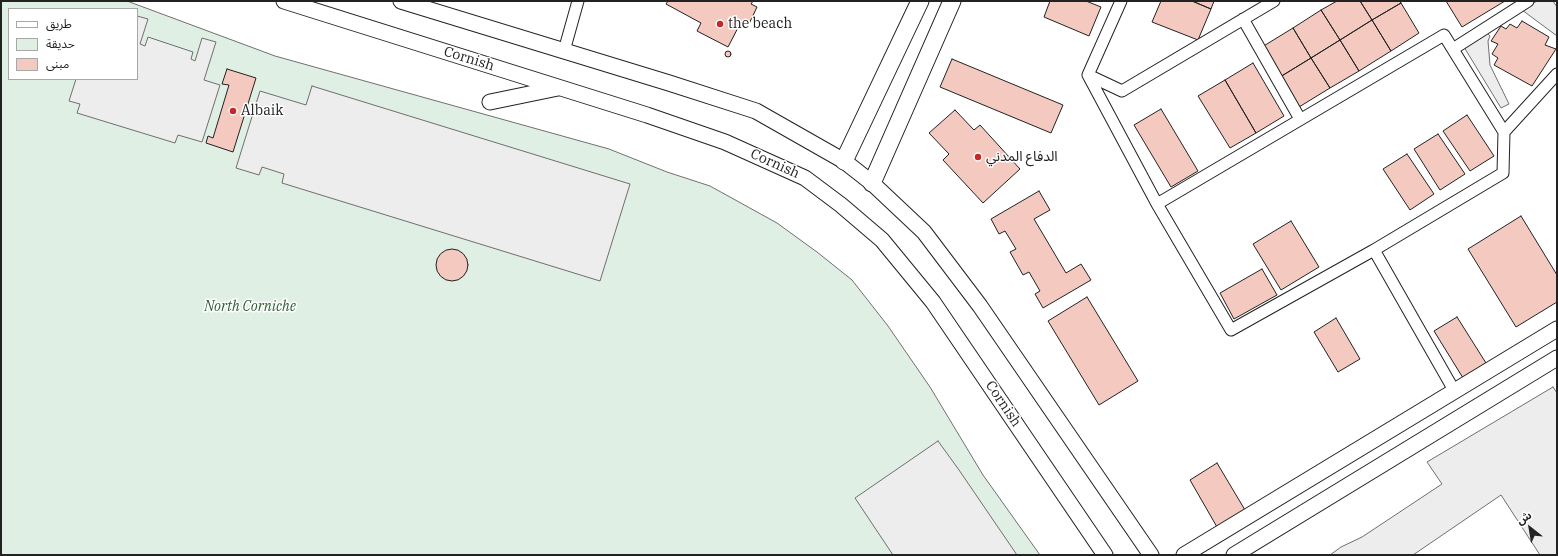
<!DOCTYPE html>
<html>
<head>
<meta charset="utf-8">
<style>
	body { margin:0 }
	#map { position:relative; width:1558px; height:556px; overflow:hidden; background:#fff; font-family:"IBM Plex Serif","Noto Sans Arabic",serif }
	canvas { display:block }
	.frame { position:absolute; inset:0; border:2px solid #222; pointer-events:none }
	.legend { position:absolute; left:8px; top:8px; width:130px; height:72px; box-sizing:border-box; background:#fff; border:1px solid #a7a7a7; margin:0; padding:5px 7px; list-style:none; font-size:12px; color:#222 }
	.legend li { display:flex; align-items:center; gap:8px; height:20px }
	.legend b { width:20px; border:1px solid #a7a7a7 }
	.north { position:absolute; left:1510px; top:508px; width:40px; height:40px; -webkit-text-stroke:3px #fff; paint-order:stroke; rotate:329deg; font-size:11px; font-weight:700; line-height:16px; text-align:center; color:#222 }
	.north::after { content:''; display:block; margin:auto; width:14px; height:18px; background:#222; clip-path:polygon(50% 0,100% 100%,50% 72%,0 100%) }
</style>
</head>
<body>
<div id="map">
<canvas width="1558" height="556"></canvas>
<div class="frame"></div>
<ul class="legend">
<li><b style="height:5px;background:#fff"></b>طريق</li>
<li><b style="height:11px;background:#e0efe3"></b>حديقة</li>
<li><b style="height:11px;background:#f3c9c0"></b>مبنى</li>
</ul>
<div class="north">ش</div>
</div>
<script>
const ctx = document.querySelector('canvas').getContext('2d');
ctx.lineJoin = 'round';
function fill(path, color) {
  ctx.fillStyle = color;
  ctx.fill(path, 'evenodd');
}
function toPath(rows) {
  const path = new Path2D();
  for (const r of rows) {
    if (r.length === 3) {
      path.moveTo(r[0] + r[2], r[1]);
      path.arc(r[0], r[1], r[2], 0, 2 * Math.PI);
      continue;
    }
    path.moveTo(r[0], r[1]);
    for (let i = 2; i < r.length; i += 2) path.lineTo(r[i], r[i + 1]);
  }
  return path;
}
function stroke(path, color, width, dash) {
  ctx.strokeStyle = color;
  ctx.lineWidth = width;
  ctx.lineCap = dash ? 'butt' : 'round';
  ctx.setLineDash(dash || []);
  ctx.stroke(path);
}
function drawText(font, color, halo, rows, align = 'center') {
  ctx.font = font + ' "IBM Plex Serif","Noto Sans Arabic",serif';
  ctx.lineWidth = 3;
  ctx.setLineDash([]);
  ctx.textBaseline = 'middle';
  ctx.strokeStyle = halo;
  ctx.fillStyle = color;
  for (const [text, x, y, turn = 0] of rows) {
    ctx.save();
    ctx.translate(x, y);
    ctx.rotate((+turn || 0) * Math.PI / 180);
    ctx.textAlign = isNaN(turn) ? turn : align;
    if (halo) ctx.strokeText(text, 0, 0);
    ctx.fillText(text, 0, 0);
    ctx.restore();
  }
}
const green = toPath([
	[1,1,127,1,275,56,609,149,667,172,710,186,777,223,817,252,852,280,888,326,930,387,983,475,1040,555,1,555,1,1],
	[9,9,137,9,137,79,9,79,9,9]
]);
const parking = toPath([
	[1537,1,1553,1,1557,7,1557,36,1522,10,1537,1],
	[137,16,148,19,140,44,145,46,148,37,193,52,191,59,195,61,202,38,216,42,204,80,220,85,202,142,178,135,175,143,77,113,80,104,69,101,76,79,137,79,137,16],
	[1487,33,1490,36,1488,41,1490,65,1509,104,1501,108,1464,47,1487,33],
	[312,86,630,184,600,281,282,183,284,174,262,167,259,175,236,168,260,91,306,105,312,86],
	[1553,387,1557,393,1557,555,1540,555,1501,495,1413,555,1330,555,1341,547,1362,537,1442,484,1427,462,1553,387],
	[938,441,959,470,1017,555,893,555,855,498,938,441]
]);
const building = toPath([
	[668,1,753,1,751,4,757,7,748,26,741,22,728,47,697,31,701,23,666,4,668,1],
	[1050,1,1086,1,1101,7,1089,36,1044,17,1050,1],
	[1161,1,1192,1,1211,9,1198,40,1152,22,1161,1],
	[1192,1,1214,1,1211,9,1192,1],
	[1337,1,1360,1,1372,20,1340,40,1321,10,1337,1],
	[1360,1,1399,1,1401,3,1372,20,1360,1],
	[1446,1,1505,1,1462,27,1446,1],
	[1401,3,1419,33,1391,51,1372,20,1401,3],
	[1321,10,1340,40,1311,58,1293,28,1321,10],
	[1372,20,1391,51,1359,71,1340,40,1372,20],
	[1522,21,1549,37,1545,45,1556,49,1532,86,1494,65,1498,58,1492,54,1498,44,1491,41,1501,26,1506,29,1510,24,1517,28,1522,21],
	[1293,28,1311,58,1280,77,1262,47,1293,28],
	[1340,40,1359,71,1330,88,1311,58,1340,40],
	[728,54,3],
	[1311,58,1330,88,1299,107,1280,77,1311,58],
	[952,59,1063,105,1051,133,940,87,952,59],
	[1253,63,1284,116,1256,133,1225,80,1253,63],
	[227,69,256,78,233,152,206,143,208,136,213,138,229,85,222,84,227,69],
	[1225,80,1256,133,1230,148,1198,96,1225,80],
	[1161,109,1198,171,1171,187,1134,125,1161,109],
	[955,110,974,130,980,125,1020,169,983,203,943,160,949,154,929,133,955,110],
	[1467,115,1494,156,1470,171,1443,131,1467,115],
	[1438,134,1465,174,1440,190,1414,149,1438,134],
	[1407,154,1434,194,1410,210,1383,169,1407,154],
	[1039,191,1050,210,1034,219,1066,273,1081,264,1091,280,1043,308,1035,294,1040,291,1029,272,1023,275,1010,252,1016,249,1005,231,999,234,991,219,1039,191],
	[1521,216,1557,275,1557,302,1516,327,1468,249,1521,216],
	[1291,221,1319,267,1281,290,1253,244,1291,221],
	[452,265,16],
	[1262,269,1277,295,1234,319,1220,293,1262,269],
	[1087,297,1138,381,1099,405,1048,321,1087,297],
	[1457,317,1486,363,1463,378,1434,331,1457,317],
	[1336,318,1360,359,1338,372,1314,332,1336,318],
	[1217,463,1245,510,1217,527,1190,480,1217,463]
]);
const minor = toPath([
	[1121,1,1088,75,1122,91,1274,1],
	[1243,19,1300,119],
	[1453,49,1528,1],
	[564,51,578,1],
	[1088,75,1157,204],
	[1504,132,1557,74],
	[1374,250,1503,173,1504,132,1444,35,1157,204,1231,330,1374,250,1455,392]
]);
const secondary = toPath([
	[284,1,647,115,725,142,805,178,841,205,882,240,933,302,1105,555],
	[401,1,669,83,756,111,844,161,872,183,924,232,980,306,1151,555],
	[490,102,558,88],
	[1184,555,1557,329],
	[1234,555,1557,358]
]);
const primary = toPath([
	[844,161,920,1],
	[872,183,952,1]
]);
const markers = [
	[720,24,4,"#c62828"],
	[233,111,4,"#c62828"],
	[978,157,4,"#c62828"]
];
const poiNames = [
	["the beach",728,24],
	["Albaik",241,111],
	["الدفاع المدني",986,157]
];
const streetNames = [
	["Cornish",469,59,17],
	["Cornish",775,164,24],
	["Cornish",1003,404,56]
];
const parkNames = [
	["North Corniche",250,307]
];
fill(green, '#e0efe3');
stroke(green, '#6f6f6f', 1);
fill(parking, '#ededed');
stroke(parking, '#6f6f6f', 1);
fill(building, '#f3c9c0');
stroke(building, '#222', 1);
stroke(minor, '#222', 13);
stroke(secondary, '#222', 17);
stroke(primary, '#222', 19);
stroke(minor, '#fff', 11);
stroke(secondary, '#fff', 15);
stroke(primary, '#fff', 17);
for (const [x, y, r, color] of markers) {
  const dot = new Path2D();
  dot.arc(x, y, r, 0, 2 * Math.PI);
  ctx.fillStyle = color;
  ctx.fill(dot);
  stroke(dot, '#fff', 1.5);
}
drawText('14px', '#222', '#fff', poiNames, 'left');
drawText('14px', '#222', '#fff', streetNames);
drawText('italic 14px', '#2f5e38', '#fff', parkNames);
</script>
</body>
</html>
